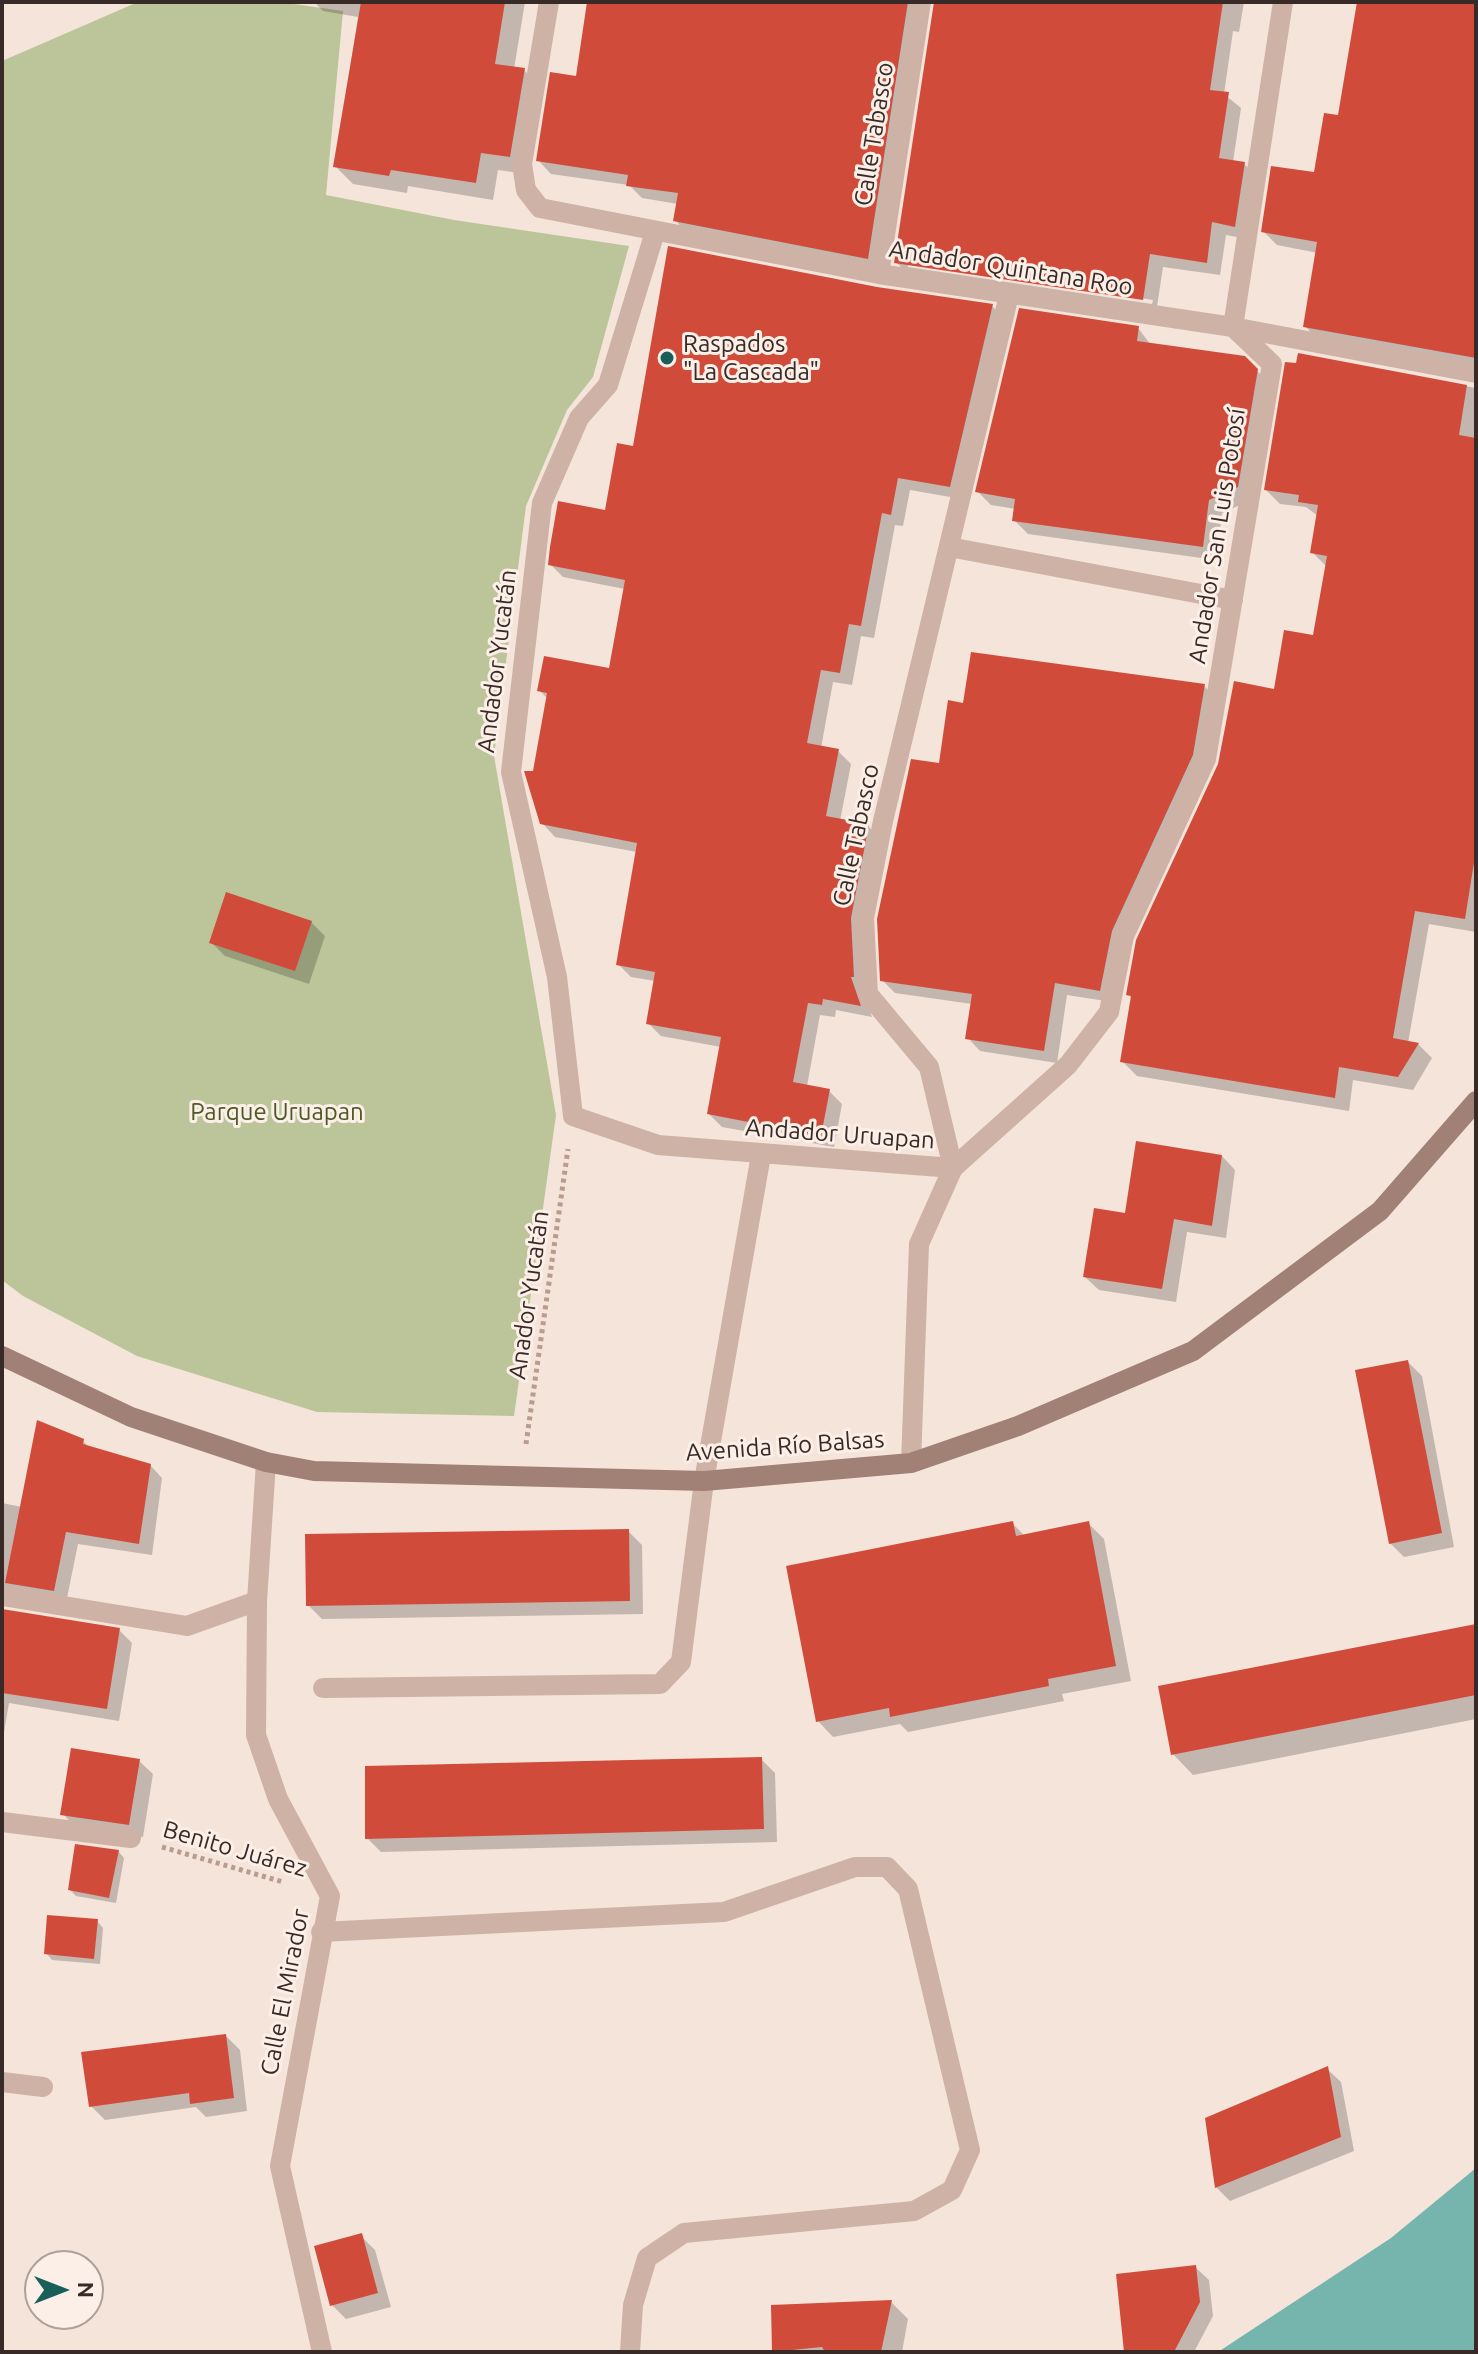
<!DOCTYPE html>
<html>
<head>
<meta charset="utf-8">
<style>
	body { margin:0 }
	#map { position:relative; width:1478px; height:2354px; overflow:hidden; background:#f4e4da; font-family:Ubuntu,sans-serif }
	canvas { display:block }
	.frame { position:absolute; inset:0; border:4px solid #382a27; pointer-events:none }
	.north { position:absolute; left:24px; top:2250px; width:80px; height:80px; box-sizing:border-box; background:#fbefe7; border:2px solid #ada09a; border-radius:50%; rotate:90deg; font-size:22px; font-weight:700; line-height:32px; text-align:center; color:#382a27 }
	.north::after { content:''; display:block; margin:auto; width:28px; height:36px; background:#185e59; clip-path:polygon(50% 0,100% 100%,50% 72%,0 100%) }
</style>
</head>
<body>
<div id="map">
<canvas width="1478" height="2354"></canvas>
<div class="frame"></div>
<div class="north">N</div>
</div>
<script>
const ctx = document.querySelector('canvas').getContext('2d');
ctx.lineJoin = 'round';
function fill(path, color) {
  ctx.fillStyle = color;
  ctx.fill(path, 'evenodd');
}
function toPath(rows) {
  const path = new Path2D();
  for (const r of rows) {
    path.moveTo(r[0], r[1]);
    for (let i = 2; i < r.length; i += 2) path.lineTo(r[i], r[i + 1]);
  }
  return path;
}
function stroke(path, color, width, dash) {
  ctx.strokeStyle = color;
  ctx.lineWidth = width;
  ctx.lineCap = dash ? 'butt' : 'round';
  ctx.setLineDash(dash || []);
  ctx.stroke(path);
}
function drawText(font, color, halo, rows, align = 'center') {
  ctx.font = font + ' Ubuntu,sans-serif';
  ctx.lineWidth = 6;
  ctx.setLineDash([]);
  ctx.textBaseline = 'middle';
  ctx.strokeStyle = halo;
  ctx.fillStyle = color;
  for (const [text, x, y, turn = 0] of rows) {
    ctx.save();
    ctx.translate(x, y);
    ctx.rotate((+turn || 0) * Math.PI / 180);
    ctx.textAlign = isNaN(turn) ? turn : align;
    if (halo) ctx.strokeText(text, 0, 0);
    ctx.fillText(text, 0, 0);
    ctx.restore();
  }
}
const green = toPath([
	[138,2,280,2,343,11,326,195,454,220,629,246,593,377,567,410,526,506,494,756,556,1115,514,1416,317,1412,137,1356,23,1296,2,1280,2,61]
]);
const water = toPath([
	[1476,2168,1476,2352,1218,2352,1391,2238]
]);
const shadow = toPath([
	[314,2,525,2,514,69,524,70,541,88,527,174,498,170,493,200,408,186,407,193,353,184,335,166,358,17,323,11],
	[589,2,1244,2,1239,32,1233,31,1224,94,1241,108,1233,162,1244,164,1258,177,1248,239,1226,235,1220,275,1163,267,1156,313,910,276,896,262,936,2,925,6,881,271,688,234,675,220,678,204,642,198,629,185,551,174,538,160,578,79],
	[908,263,1153,300,1152,304,908,267],
	[1358,2,1476,2,1476,370,1319,341,1305,326,1318,253,1277,245,1263,231,1316,174,1339,117],
	[876,289,992,306,1005,319,962,499,910,490,903,526,895,525,874,638,861,636,852,685,833,682,821,748,838,751,851,764,840,821,868,826,881,839,862,988,872,1017,836,1010,835,1017,820,1015,807,1086,829,1091,842,1104,834,1147,722,1127,709,1114,721,1047,661,1036,648,1023,655,981,631,977,618,964,637,852,555,837,542,823,534,773,548,699,540,691,611,670,625,589,563,577,550,564,606,513,634,448],
	[1138,328,1151,345,1244,358,1270,384,1251,500,1222,513,1216,560,1028,534,1014,520,1016,509,991,505,977,491],
	[1300,355,1476,388,1476,932,1429,924,1408,1043,1418,1044,1432,1058,1413,1090,1353,1080,1349,1111,1137,1076,1123,1062,1133,999,1128,994,1276,691,1315,637,1326,566,1312,552,1318,516,1306,507,1280,504,1266,490],
	[1204,686,1217,699,1206,769,1124,944,1112,1002,1067,995,1057,1063,980,1051,968,1038,972,1004,895,993,882,980,941,765,965,705],
	[311,922,325,936,309,984,225,956,211,942],
	[1222,1156,1235,1170,1226,1238,1187,1232,1176,1302,1099,1290,1085,1277,1127,1216],
	[1408,1362,1422,1376,1454,1547,1404,1557,1390,1543],
	[83,1441,89,1447,150,1465,162,1478,152,1555,78,1544,66,1603,2,1605,2,1503,22,1507],
	[1012,1523,1025,1536,1088,1523,1104,1539,1131,1681,1062,1694,1064,1701,908,1732,900,1724,833,1737,818,1721],
	[628,1531,642,1545,643,1614,322,1619,308,1605],
	[2,1611,119,1630,132,1643,119,1721,9,1703,2,1744],
	[1476,1626,1476,1719,1193,1775,1173,1754],
	[761,1759,775,1773,777,1842,381,1852,367,1838],
	[139,1761,153,1774,143,1837,76,1828,63,1814],
	[118,1851,124,1858,116,1903,76,1896,70,1890],
	[97,1921,103,1928,100,1964,52,1960,46,1953],
	[226,2036,240,2050,247,2111,206,2117,196,2107,105,2120,91,2106],
	[1327,2069,1341,2082,1354,2151,1230,2201,1216,2187],
	[361,2236,375,2250,391,2307,346,2319,332,2305],
	[1195,2267,1209,2280,1213,2316,1194,2352,1126,2352],
	[891,2302,908,2319,902,2352,774,2352,773,2307]
]);
const building = toPath([
	[361,2,505,2,495,64,525,68,510,157,481,153,476,183,391,170,389,176,333,167],
	[587,2,908,2,868,259,673,221,678,193,626,186,628,175,536,161,550,72,576,76],
	[934,2,1223,2,1210,90,1229,92,1219,158,1245,162,1235,227,1212,222,1207,263,1150,254,1143,300,894,263],
	[1357,2,1476,2,1476,358,1303,327,1317,242,1261,232,1271,166,1314,172,1324,113,1338,115],
	[668,246,877,287,993,304,950,487,898,478,891,515,882,513,861,626,849,624,840,673,821,670,807,743,839,749,826,816,869,824,851,918,854,977,851,977,861,1006,823,999,822,1005,808,1003,793,1082,830,1089,821,1136,707,1114,721,1037,646,1024,655,972,616,965,637,843,540,824,524,771,533,771,547,693,537,691,544,656,609,668,625,580,548,565,550,547,558,501,605,510,617,443,633,446],
	[1019,308,1139,326,1137,341,1245,356,1258,369,1238,487,1209,500,1203,547,1012,521,1015,499,975,492],
	[1298,353,1467,385,1459,435,1476,438,1476,850,1465,919,1415,911,1393,1038,1419,1043,1398,1077,1339,1067,1335,1098,1120,1062,1131,996,1126,995,1136,940,1218,764,1234,681,1274,689,1284,630,1313,635,1327,556,1310,553,1318,505,1298,502,1299,495,1264,490,1285,362,1296,363],
	[971,652,1205,684,1193,755,1112,931,1100,991,1055,983,1044,1051,965,1039,972,994,880,981,877,919,911,759,939,763,948,700,963,703],
	[226,892,312,921,295,971,209,943],
	[1136,1141,1222,1155,1212,1226,1174,1219,1162,1289,1083,1277,1094,1208,1125,1213],
	[1408,1360,1442,1533,1389,1544,1355,1370],
	[37,1420,84,1439,83,1444,151,1464,139,1544,66,1532,54,1591,5,1583],
	[1013,1521,1016,1536,1089,1521,1116,1666,1048,1679,1049,1686,890,1717,889,1708,816,1722,786,1566],
	[629,1529,630,1601,306,1606,305,1534],
	[2,1609,120,1628,107,1709,2,1693],
	[1476,1624,1476,1695,1171,1755,1158,1686],
	[71,1748,140,1759,129,1825,60,1815],
	[762,1757,764,1829,365,1839,365,1766],
	[75,1844,119,1850,109,1898,68,1890],
	[47,1915,98,1919,94,1959,44,1954],
	[226,2034,234,2098,190,2104,189,2093,89,2107,81,2052],
	[1328,2066,1341,2137,1215,2188,1205,2118],
	[362,2233,378,2293,330,2306,314,2246],
	[1196,2265,1200,2302,1174,2352,1124,2352,1116,2274],
	[892,2300,881,2352,825,2352,822,2347,772,2352,771,2305]
]);
const path = toPath([
	[526,1444,568,1149],
	[162,1847,283,1882]
]);
const street = toPath([
	[549,2,522,164,526,190,540,208,879,274,1233,327,1476,373],
	[655,232,608,385,579,418,542,503,511,772,557,977,573,1116,658,1145,953,1168,1068,1065,1109,1012,1124,936,1206,759,1272,364,1233,327,1283,2],
	[879,274,921,2],
	[949,547,1233,600],
	[266,1462,257,1601,256,1735,278,1799,330,1896,280,2166,322,2352],
	[911,1463,919,1244,953,1168,929,1067,868,994,864,918,883,821,1009,295],
	[2,1596,187,1626,257,1601],
	[323,1688,660,1684,681,1662,704,1481,761,1155],
	[2,1822,131,1838],
	[321,1932,724,1912,855,1867,887,1867,908,1889,970,2150,952,2190,914,2211,684,2233,647,2258,633,2305,630,2352],
	[2,2082,43,2087]
]);
const secondary = toPath([
	[2,1356,131,1417,266,1462,314,1471,704,1481,911,1463,1018,1426,1193,1351,1380,1211,1476,1101]
]);
const markers = [
	[667,358,8,"#185e59"]
];
const streetNames = [
	["Calle Tabasco",874,134,-81],
	["Andador Quintana Roo",1011,268,9],
	["Andador San Luis Potosí",1217,536,-81],
	["Andador Yucatán",497,661,-83],
	["Calle Tabasco",856,835,-78],
	["Andador Uruapan",840,1134,4],
	["Anador Yucatán",529,1295,-82],
	["Avenida Río Balsas",785,1446,-4],
	["Benito Juárez",235,1849,16],
	["Calle El Mirador",285,1992,-79]
];
const poiNames = [
	["Raspados",683,344],
	["\"La Cascada\"",683,372]
];
const parkNames = [
	["Parque Uruapan",277,1112]
];
fill(green, '#bcc599');
fill(water, '#76b4ae');
fill(shadow, '#0003');
fill(building, '#d14b3b');
stroke(path, '#b99b8f', 5, [4, 4]);
stroke(street, '#cdb2a5', 20);
stroke(secondary, '#a18076', 20);
for (const [x, y, r, color] of markers) {
  const dot = new Path2D();
  dot.arc(x, y, r, 0, 2 * Math.PI);
  ctx.fillStyle = color;
  ctx.fill(dot);
  stroke(dot, '#fbefe7', 3);
}
drawText('24px', '#382a27', '#fbefe7', streetNames);
drawText('24px', '#382a27', '#fbefe7', poiNames, 'left');
drawText('24px', '#4e5928', '#fbefe7', parkNames);
</script>
</body>
</html>
